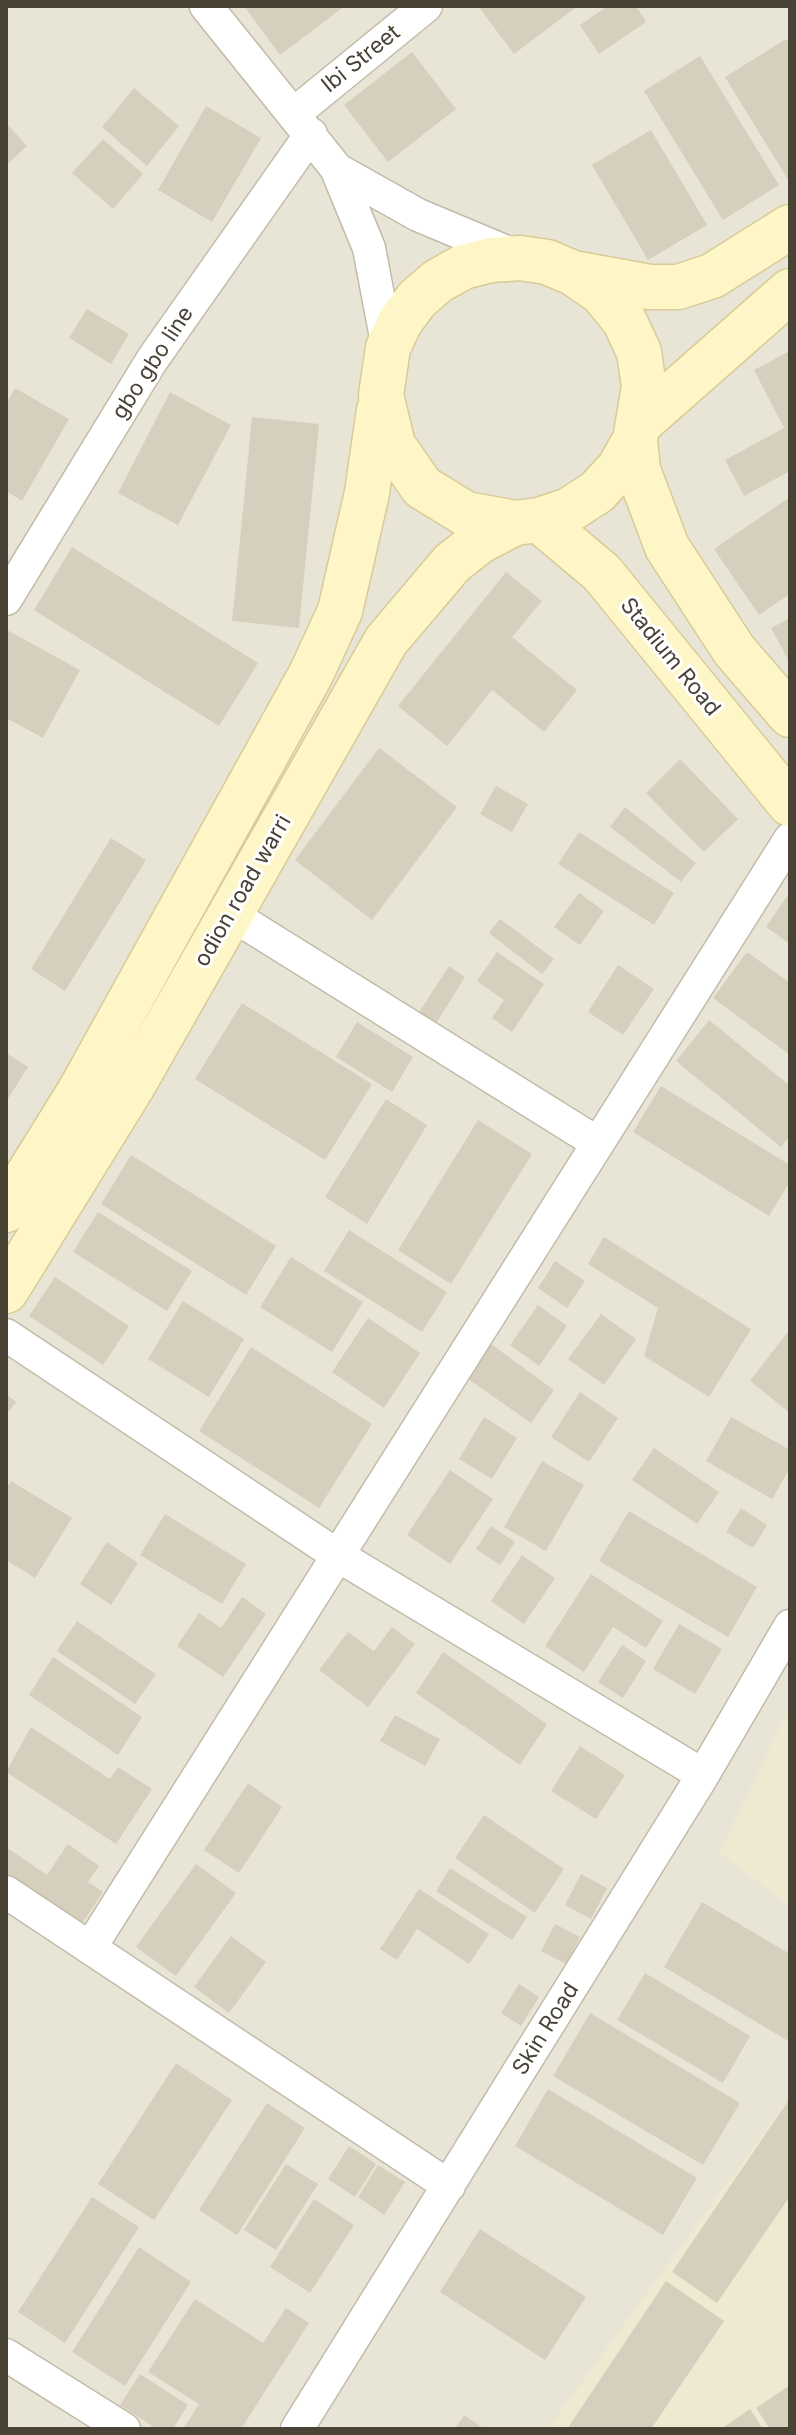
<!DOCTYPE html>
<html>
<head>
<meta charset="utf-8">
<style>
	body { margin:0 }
	#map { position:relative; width:796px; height:2435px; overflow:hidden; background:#f5f2e8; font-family:Inter,sans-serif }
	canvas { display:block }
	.frame { position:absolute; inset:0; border:8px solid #494336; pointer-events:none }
</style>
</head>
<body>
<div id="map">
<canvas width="796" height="2435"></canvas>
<div class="frame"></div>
</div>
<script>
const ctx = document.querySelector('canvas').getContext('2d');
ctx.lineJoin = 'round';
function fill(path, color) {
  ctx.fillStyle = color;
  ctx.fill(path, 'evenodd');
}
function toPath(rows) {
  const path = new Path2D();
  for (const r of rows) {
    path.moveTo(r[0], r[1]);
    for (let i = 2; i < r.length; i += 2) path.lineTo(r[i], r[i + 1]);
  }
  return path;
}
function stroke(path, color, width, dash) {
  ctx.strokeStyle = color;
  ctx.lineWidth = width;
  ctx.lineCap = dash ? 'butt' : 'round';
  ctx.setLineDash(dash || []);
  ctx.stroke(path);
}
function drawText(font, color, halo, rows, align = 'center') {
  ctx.font = font + ' Inter,sans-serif';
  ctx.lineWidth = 6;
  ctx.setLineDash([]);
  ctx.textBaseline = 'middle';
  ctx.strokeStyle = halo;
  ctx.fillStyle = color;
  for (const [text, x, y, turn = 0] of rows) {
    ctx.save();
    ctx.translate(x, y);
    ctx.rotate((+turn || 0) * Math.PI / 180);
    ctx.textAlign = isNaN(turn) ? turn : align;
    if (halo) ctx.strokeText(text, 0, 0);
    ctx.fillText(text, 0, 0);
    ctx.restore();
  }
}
const residential = toPath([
	[6,6,790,6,790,2429,6,2429]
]);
const education = toPath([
	[785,1717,790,1720,790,1906,719,1853],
	[790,2097,790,2429,551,2429,549,2427]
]);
const building = toPath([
	[244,6,345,6,280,55],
	[478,6,574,6,575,8,514,54],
	[608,6,636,6,646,22,599,54,580,25],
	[786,39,790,45,790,183,725,77],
	[412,52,456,109,388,162,344,105],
	[700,56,779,185,723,220,644,91],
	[134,88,179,126,147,166,102,127],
	[206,106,261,138,212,222,158,190],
	[6,123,27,146,6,166],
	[651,130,707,225,648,260,592,165],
	[103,139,143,174,113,209,72,173],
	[87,309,129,334,111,364,69,338],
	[788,352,790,471,744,496,725,460,784,428,754,370],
	[15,388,69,419,22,501,6,491,6,404],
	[170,392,231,425,178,525,118,493],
	[252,417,319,424,299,628,232,621],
	[790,497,790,594,759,615,714,549],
	[72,547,258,663,219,726,34,610],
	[506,572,542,601,512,637,577,690,544,732,492,690,447,746,398,706],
	[790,618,790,663,771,628],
	[7,630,80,670,43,738,6,718],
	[379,748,457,807,372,920,295,860],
	[680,759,738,819,704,852,646,793],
	[496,786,528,804,512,832,480,814],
	[625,807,696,863,681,882,610,827],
	[579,832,674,893,654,925,558,864],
	[111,838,146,860,65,991,31,969],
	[790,892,790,944,766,927],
	[579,893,604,911,580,945,554,927],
	[500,919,554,959,542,974,489,933],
	[497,952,544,984,512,1032,492,1018,504,1000,477,981],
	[747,952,790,983,790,1055,713,998],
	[618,965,654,989,623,1035,588,1012],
	[449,966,465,977,435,1025,418,1014],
	[242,1003,372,1084,325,1160,195,1079],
	[709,1020,790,1086,790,1136,781,1147,676,1061],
	[357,1022,413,1057,392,1092,336,1057],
	[6,1053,28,1067,6,1102],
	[661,1086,790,1165,790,1181,769,1216,633,1132],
	[386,1099,427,1125,367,1224,325,1197],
	[478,1120,532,1154,451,1284,398,1250],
	[131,1155,276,1246,246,1295,101,1204],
	[98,1212,192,1271,167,1311,73,1252],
	[349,1230,447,1292,422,1332,324,1271],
	[604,1237,751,1329,709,1397,644,1356,658,1308,588,1264],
	[291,1257,363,1302,332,1352,260,1307],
	[555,1261,585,1281,567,1308,538,1288],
	[55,1277,129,1326,103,1365,29,1316],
	[183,1301,244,1339,209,1397,148,1359],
	[538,1305,567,1326,539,1366,510,1345],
	[601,1314,636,1339,604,1385,568,1359],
	[368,1318,420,1353,384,1408,332,1372],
	[790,1329,790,1413,750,1381],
	[491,1344,554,1390,531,1423,467,1378],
	[251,1347,372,1424,319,1508,199,1431],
	[580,1392,618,1418,589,1462,551,1437],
	[6,1394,16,1402,6,1415],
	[484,1417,517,1438,492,1479,459,1459],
	[731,1417,790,1450,790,1468,772,1499,706,1461],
	[654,1448,719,1492,697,1524,632,1480],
	[542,1461,584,1485,546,1551,504,1527],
	[450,1470,493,1499,450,1564,407,1535],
	[11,1481,72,1518,35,1578,6,1560,6,1489],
	[741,1508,767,1525,753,1548,726,1532],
	[629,1511,757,1587,728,1637,599,1561],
	[165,1514,246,1564,222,1604,140,1555],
	[491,1526,515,1542,500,1565,476,1549],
	[107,1542,138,1563,111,1605,80,1584],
	[522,1555,555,1578,524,1624,491,1601],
	[591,1574,663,1621,646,1648,613,1627,584,1672,545,1646],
	[242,1597,266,1614,223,1677,177,1646,199,1613,221,1628],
	[77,1621,156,1674,135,1704,57,1651],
	[679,1624,722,1649,695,1694,653,1669],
	[392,1627,415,1644,368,1707,319,1670,348,1632,374,1651],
	[622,1645,646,1661,623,1698,598,1682],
	[443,1652,547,1724,520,1765,416,1693],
	[53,1657,142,1717,118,1755,29,1695],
	[395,1715,440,1739,425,1766,380,1741],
	[31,1727,110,1779,118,1767,152,1789,116,1844,6,1772],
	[580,1746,625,1775,596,1819,551,1791],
	[248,1783,282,1807,239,1873,204,1850],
	[484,1815,564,1869,535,1913,455,1858],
	[68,1844,99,1866,88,1882,103,1892,81,1925,6,1875,6,1847,47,1875],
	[196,1864,236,1893,176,1976,136,1947],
	[450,1868,527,1917,512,1940,436,1891],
	[581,1874,607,1888,591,1919,565,1905],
	[419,1889,489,1934,469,1964,417,1929,397,1960,380,1949],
	[702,1902,790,1954,790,2042,664,1967],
	[555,1924,580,1937,566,1964,541,1951],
	[231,1936,266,1962,229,2013,194,1987],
	[645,1973,750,2036,723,2083,617,2020],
	[519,1984,539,1997,521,2026,501,2013],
	[590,2013,740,2103,703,2165,553,2076],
	[176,2063,232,2100,154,2220,98,2184],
	[548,2089,697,2178,663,2235,515,2146],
	[790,2098,790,2196,717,2303,672,2272],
	[267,2103,305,2128,237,2235,199,2210],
	[349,2146,376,2164,355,2197,328,2179],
	[286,2164,318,2184,276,2250,244,2230],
	[378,2165,405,2182,384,2215,358,2197],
	[92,2197,139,2227,65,2343,18,2312],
	[314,2199,354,2225,310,2293,270,2267],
	[480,2229,586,2297,545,2360,440,2292],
	[139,2247,191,2282,125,2386,72,2352],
	[666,2281,724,2321,651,2429,567,2429],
	[195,2299,263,2343,286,2308,309,2323,241,2429,183,2429,199,2404,148,2372],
	[140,2374,188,2405,173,2429,157,2429,120,2405],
	[790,2385,790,2429,770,2429,756,2408],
	[750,2409,763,2429,721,2429],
	[464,2415,485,2429,455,2429]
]);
const street = toPath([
	[206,6,336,168,369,248,388,348],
	[295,113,426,6],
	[338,170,418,215,516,256],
	[6,599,152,360,311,134],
	[229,913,596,1142],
	[6,1335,337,1555,703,1775],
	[6,1892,449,2186],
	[90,1948,790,839],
	[6,2355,124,2429],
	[297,2429,703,1775,790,1626]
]);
const secondary = toPath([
	[578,274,650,287,678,287,712,276,790,227],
	[640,423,790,291],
	[635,440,619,468,597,492,569,510,539,520,515,523,466,514,422,487,393,445,381,395,388,348,400,322,417,299,438,281,463,267,491,260,520,258,547,262,573,273,602,293,624,320,639,352,644,387,635,440,638,470,667,547,734,650,790,715],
	[539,520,602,573,790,804],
	[6,1210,81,1089,311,674,340,611,367,493,379,410],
	[6,1291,132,1087,386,641,452,563,480,541,515,523]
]);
const streetNames = [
	["Ibi Street",361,59,-39],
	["gbo gbo line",153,363,-57],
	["Stadium Road",670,657,51],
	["odion road warri",243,891,-60],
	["Skin Road",546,2029,-58]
];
fill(residential, '#e9e5d6');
fill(education, '#efe9d1');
fill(building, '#d7cfbd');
stroke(street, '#c1bbaa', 35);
stroke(secondary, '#d7cb96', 47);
stroke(street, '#fff', 32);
stroke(secondary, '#fff6c8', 44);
drawText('22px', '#494336', '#fff', streetNames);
</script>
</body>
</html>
